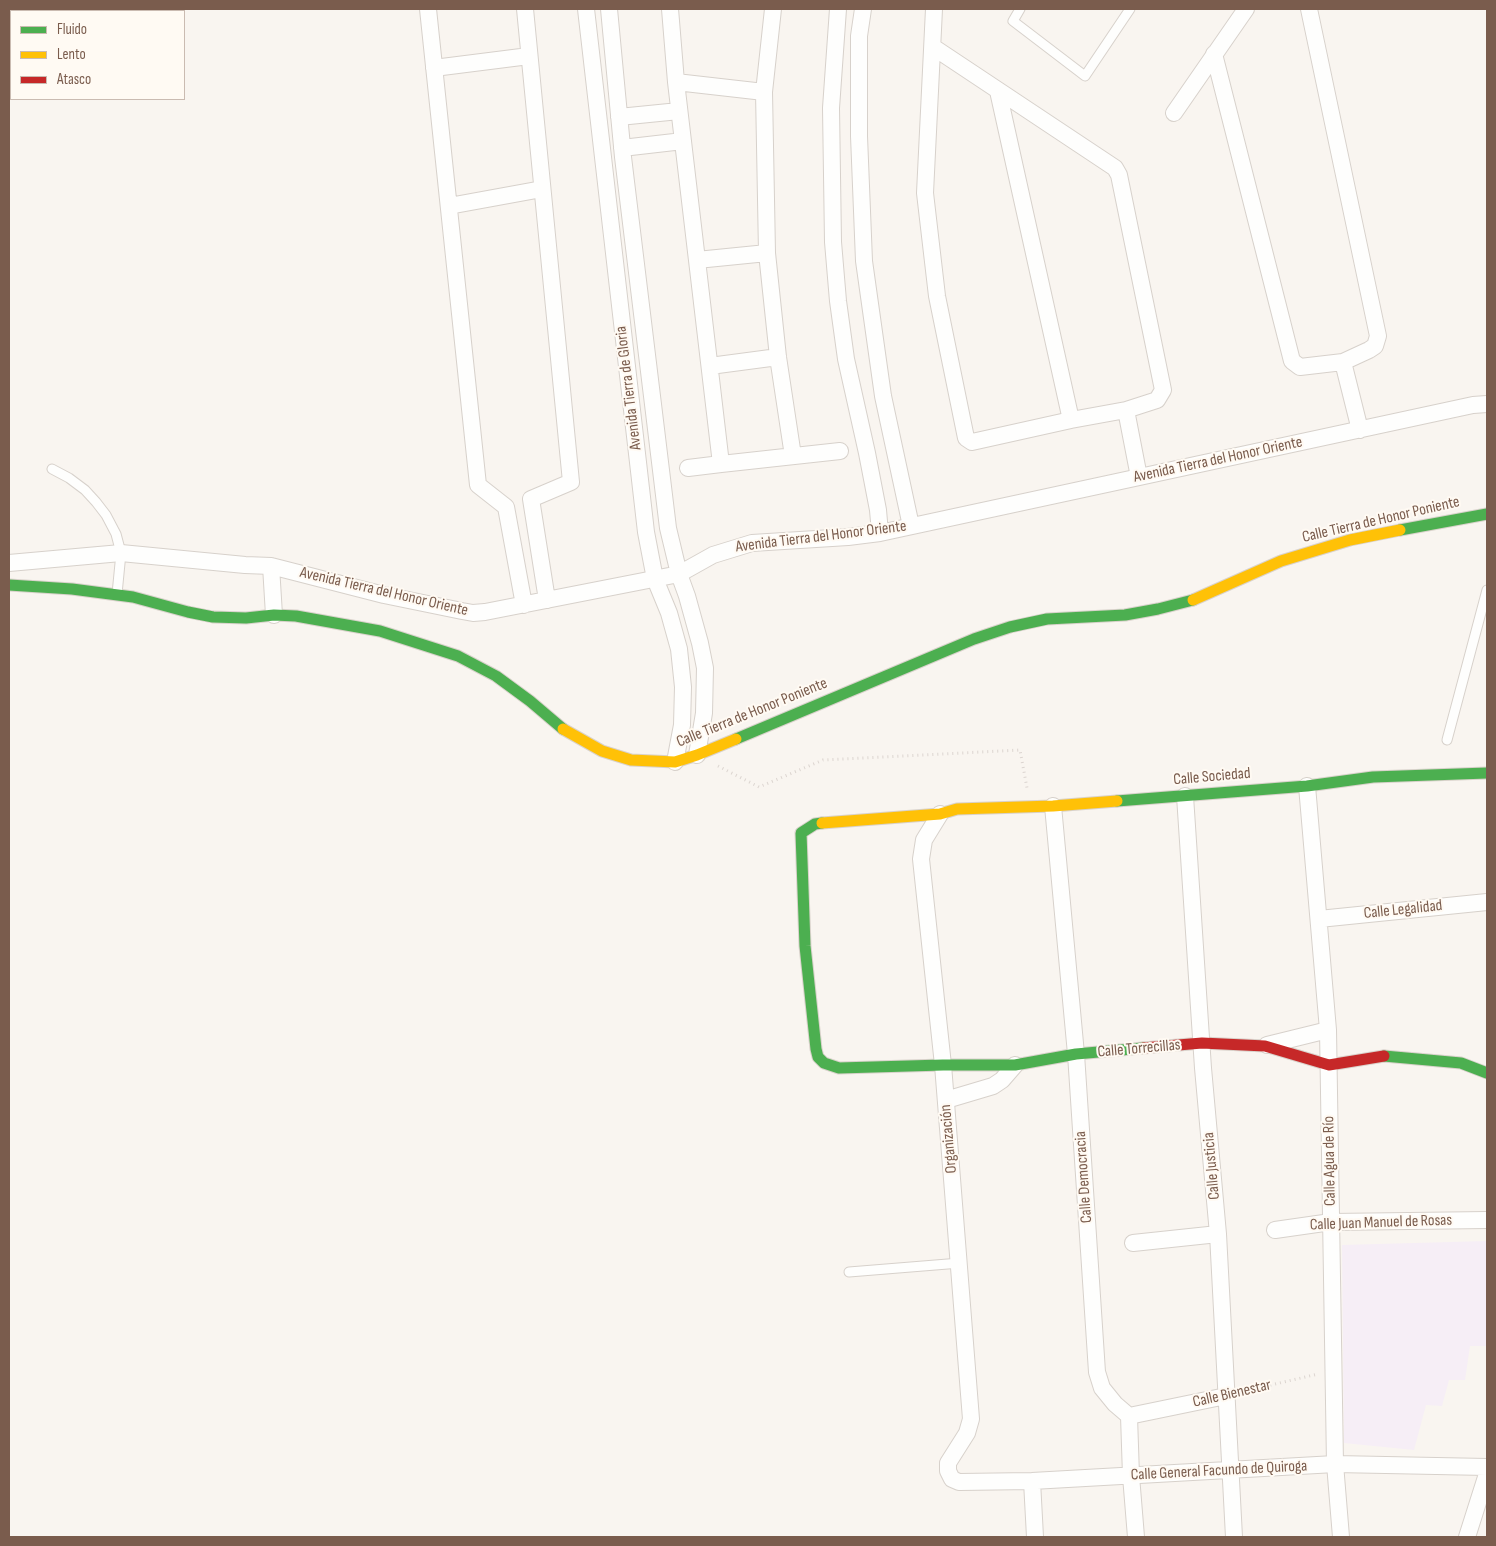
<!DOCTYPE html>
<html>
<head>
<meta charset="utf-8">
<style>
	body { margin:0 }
	#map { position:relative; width:1496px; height:1546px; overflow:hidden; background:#f9f5f0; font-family:"Sofia Sans Condensed",sans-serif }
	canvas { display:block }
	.frame { position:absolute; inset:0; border:10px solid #7a5c4d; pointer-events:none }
	.legend { position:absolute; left:10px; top:10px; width:175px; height:90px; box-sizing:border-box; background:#fffaf3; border:1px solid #cabbb1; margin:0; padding:6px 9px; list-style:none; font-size:15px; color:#7a5c4d }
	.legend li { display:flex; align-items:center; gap:10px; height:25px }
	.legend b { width:25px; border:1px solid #cabbb1 }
</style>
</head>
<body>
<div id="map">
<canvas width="1496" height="1546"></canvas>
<div class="frame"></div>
<ul class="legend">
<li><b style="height:6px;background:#4caf50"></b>Fluido</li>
<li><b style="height:6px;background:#ffc107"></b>Lento</li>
<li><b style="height:6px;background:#c62828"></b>Atasco</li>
</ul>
</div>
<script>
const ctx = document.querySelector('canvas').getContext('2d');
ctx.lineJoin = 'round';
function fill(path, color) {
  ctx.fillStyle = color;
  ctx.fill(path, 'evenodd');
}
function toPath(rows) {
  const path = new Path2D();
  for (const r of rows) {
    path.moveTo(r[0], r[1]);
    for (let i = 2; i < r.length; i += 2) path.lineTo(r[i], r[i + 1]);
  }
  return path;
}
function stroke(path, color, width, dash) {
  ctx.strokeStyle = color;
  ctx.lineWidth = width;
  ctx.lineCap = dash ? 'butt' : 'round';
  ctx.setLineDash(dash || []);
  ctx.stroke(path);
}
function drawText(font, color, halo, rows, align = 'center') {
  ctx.font = font + ' "Sofia Sans Condensed",sans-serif';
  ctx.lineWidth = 4;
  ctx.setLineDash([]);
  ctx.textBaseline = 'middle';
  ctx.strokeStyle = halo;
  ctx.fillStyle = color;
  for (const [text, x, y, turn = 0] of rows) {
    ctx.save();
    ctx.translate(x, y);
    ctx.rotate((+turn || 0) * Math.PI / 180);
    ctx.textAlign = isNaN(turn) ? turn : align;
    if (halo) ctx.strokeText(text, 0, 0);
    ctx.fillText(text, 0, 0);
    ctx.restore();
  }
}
const education = toPath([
	[1487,1241,1487,1346,1470,1346,1465,1380,1449,1380,1442,1406,1426,1405,1414,1450,1344,1443,1342,1245]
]);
const path = toPath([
	[718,766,759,787,823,760,1020,750,1027,788],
	[1241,1392,1318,1374]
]);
const lane = toPath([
	[1020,9,1013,21,1085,76,1130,9],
	[52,469,69,478,85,490,96,502,106,515,116,534,121,553,117,594],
	[1447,740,1487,590],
	[849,1272,960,1263]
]);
const street = toPath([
	[428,9,478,485,506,507,524,605],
	[525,9,571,482,531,499,547,600],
	[586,9,646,532,655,579,669,613,679,649,683,687,682,725,675,762],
	[609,9,623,157,668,528,679,574,687,596,700,643,705,668,704,713,697,755],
	[670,9,676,82,721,464,840,451],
	[773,9,764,92,767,253,778,357,793,456],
	[838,9,831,108,833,242,838,301,846,359,867,453,878,510,880,533],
	[863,9,859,36,859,136,864,261,883,396,911,526],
	[934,9,925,193,937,296,966,438,972,442,1071,420,1126,410],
	[1309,9,1378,336,1375,346,1369,350,1343,362,1360,430],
	[933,47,1115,168,1119,175,1163,390,1157,400,1126,410,1139,477],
	[1214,54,1292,361,1300,367,1343,362],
	[434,68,529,56],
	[676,82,764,92],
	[998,91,1071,420],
	[1174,113,1246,9],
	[619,117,679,111],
	[622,148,683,141],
	[449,206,542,189],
	[697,260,767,253],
	[710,366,778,357],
	[688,468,721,464],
	[9,563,121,553,245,565,271,566,384,595,462,611,473,613,485,612,679,574,713,555,752,543,848,537,880,533,1473,405,1487,404],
	[271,566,274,615],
	[1307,786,1328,1030,1335,1464,1341,1537],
	[1185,796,1203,1068,1218,1234,1234,1537],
	[1053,806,1076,1054,1097,1372,1102,1388,1115,1404,1129,1416,1131,1476,1136,1537],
	[940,814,924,840,921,859,943,1065,971,1419,967,1433,948,1463,948,1471,952,1479,959,1482,1032,1481,1335,1464,1487,1467],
	[1319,919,1487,902],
	[1267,1045,1328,1030],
	[946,1100,993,1086,1002,1080,1015,1065],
	[1275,1230,1331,1222,1487,1220],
	[1133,1243,1218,1234],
	[1129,1416,1226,1396],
	[1032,1481,1035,1537],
	[1467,1537,1487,1474]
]);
const fast = toPath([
	[1400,530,1487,514],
	[9,585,72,589,133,597,188,612,213,617,246,618,274,615,296,616,380,631,458,656,496,676,530,701,563,729],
	[736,739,974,639,1010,627,1047,619,1125,615,1158,609,1193,600],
	[1117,801,1307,786,1373,777,1487,773],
	[822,823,815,824,801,833,805,946,816,1049,818,1057,824,1063,839,1068,943,1065,1015,1065,1076,1054,1143,1048],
	[1384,1056,1461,1063,1487,1073]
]);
const slow = toPath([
	[1193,600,1281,561,1350,540,1400,530],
	[563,729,602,751,631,760,675,762,697,755,736,739],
	[822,823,940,814,957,809,1053,806,1117,801]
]);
const jam = toPath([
	[1143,1048,1202,1043,1265,1046,1329,1065,1384,1056]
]);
const streetNames = [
	["Avenida Tierra de Gloria",629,388,-97],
	["Avenida Tierra del Honor Oriente",1218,460,-12],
	["Calle Tierra de Honor Poniente",1381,520,-13],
	["Avenida Tierra del Honor Oriente",821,537,-7],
	["Avenida Tierra del Honor Oriente",384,592,13],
	["Calle Tierra de Honor Poniente",752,713,-22],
	["Calle Sociedad",1212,777,-5],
	["Calle Legalidad",1403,910,-6],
	["Calle Torrecillas",1139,1049,-5],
	["Organización",949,1139,-95],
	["Calle Agua de Río",1330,1161,-91],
	["Calle Justicia",1212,1166,-95],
	["Calle Democracia",1084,1177,-94],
	["Calle Juan Manuel de Rosas",1381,1223,-2],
	["Calle Bienestar",1232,1394,-13],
	["Calle General Facundo de Quiroga",1219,1471,-3]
];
fill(education, '#f6eef6');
stroke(lane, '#d7d1cb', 11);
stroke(street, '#d7d1cb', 18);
stroke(fast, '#d9d2cb', 13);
stroke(slow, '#d9d2cb', 13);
stroke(jam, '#d9d2cb', 13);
stroke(path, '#dcd5d0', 3, [1, 4]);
stroke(lane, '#fefefd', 9);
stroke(street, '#fefefd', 16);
stroke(fast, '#4caf50', 11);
stroke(slow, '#ffc107', 11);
stroke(jam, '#c62828', 11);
drawText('16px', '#7a5c4d', '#fffaf3', streetNames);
</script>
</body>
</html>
